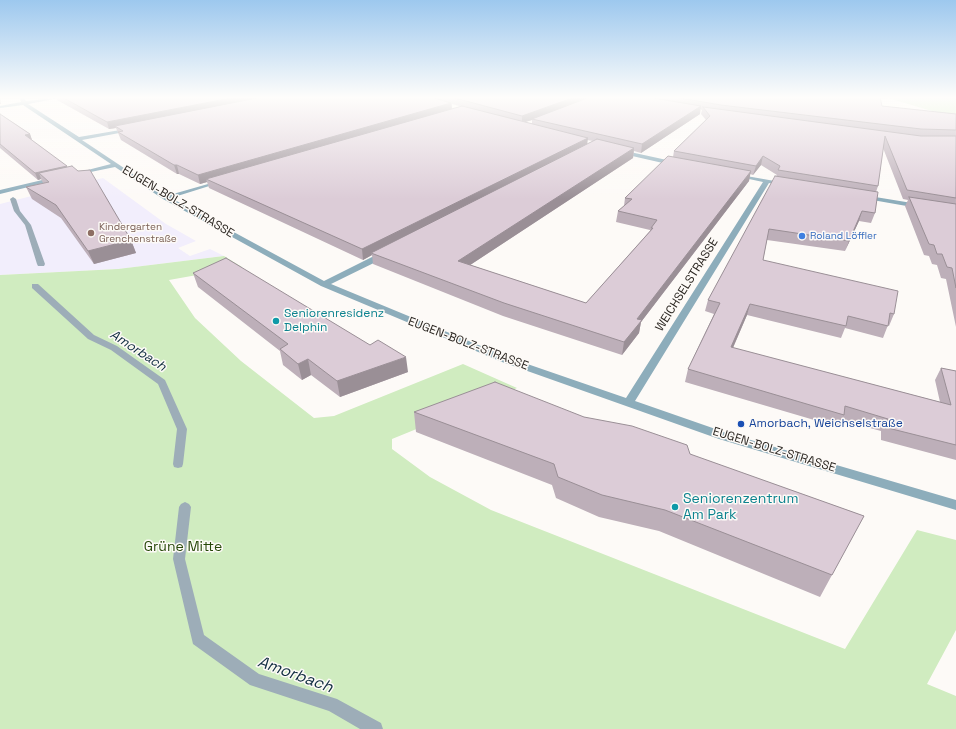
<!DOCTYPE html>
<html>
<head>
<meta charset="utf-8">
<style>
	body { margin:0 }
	canvas { display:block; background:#fdfaf7 }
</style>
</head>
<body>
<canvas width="956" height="729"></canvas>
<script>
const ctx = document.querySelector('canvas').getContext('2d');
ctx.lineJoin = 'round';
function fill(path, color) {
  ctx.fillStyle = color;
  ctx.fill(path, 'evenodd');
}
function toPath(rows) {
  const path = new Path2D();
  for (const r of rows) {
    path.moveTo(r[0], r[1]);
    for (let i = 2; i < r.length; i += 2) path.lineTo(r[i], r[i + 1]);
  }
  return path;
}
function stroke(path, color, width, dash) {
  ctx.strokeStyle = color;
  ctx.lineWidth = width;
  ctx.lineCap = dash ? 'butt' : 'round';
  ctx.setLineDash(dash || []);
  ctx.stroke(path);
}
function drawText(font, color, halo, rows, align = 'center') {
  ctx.font = font + ' "Space Grotesk",sans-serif';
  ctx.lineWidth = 3;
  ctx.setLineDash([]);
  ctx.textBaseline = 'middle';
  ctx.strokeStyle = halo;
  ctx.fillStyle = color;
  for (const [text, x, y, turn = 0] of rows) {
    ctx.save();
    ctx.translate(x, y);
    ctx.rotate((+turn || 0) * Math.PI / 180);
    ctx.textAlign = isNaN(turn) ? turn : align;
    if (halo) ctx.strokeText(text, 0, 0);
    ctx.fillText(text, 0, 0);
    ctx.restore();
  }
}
const education = toPath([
	[103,178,166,224,196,241,178,248,190,256,210,249,224,256,118,269,0,275,0,204]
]);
const green = toPath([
	[884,97,956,97,956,118],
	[224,256,242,267,169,280,195,318,241,361,314,418,334,416,463,364,517,388,392,439,392,449,430,477,491,510,845,649,917,530,956,540,956,630,927,684,956,696,956,729,0,729,0,275,118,269]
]);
const stream = toPath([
	[13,197,16,199,20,211,31,225,45,264,44,266,38,266,37,264,25,225,14,211,10,199,13,197],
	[32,284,38,284,94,335,117,346,165,380,187,429,183,464,182,467,178,468,174,467,173,464,177,429,158,384,111,350,88,339,32,288,32,284],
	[185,502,189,504,191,507,185,559,204,635,259,674,337,699,381,723,383,729,360,729,329,711,250,685,193,644,173,559,179,507,181,504,185,502]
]);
const street = toPath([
	[20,97,24,97,26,101,64,97,28,104,79,137,132,128,130,131,82,140,166,196,222,180,222,182,171,198,324,281,380,253,386,253,386,257,331,284,510,358,626,398,763,182,735,176,735,174,786,183,787,184,784,186,769,183,635,401,727,433,956,500,956,510,719,439,502,362,321,286,163,199,115,167,76,175,76,173,111,164,23,105,0,108,0,106,21,102,20,97],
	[621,150,676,162,679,164,676,166,619,153,619,151,621,150],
	[55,177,58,179,57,180,0,194,0,190,55,177],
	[863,195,918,204,921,206,918,208,861,198,861,196,863,195]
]);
const wall = toPath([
	[56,97,880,97,882,106,956,114,956,327,946,279,941,278,937,265,932,264,929,256,924,255,905,206,908,200,903,199,883,148,878,186,876,192,875,213,871,223,859,221,845,251,767,240,763,260,894,314,889,326,888,325,883,338,845,328,841,338,747,315,733,348,940,402,935,380,941,368,956,371,956,460,881,440,881,431,841,420,838,427,685,382,688,369,714,314,705,311,708,300,776,176,777,175,761,165,753,175,750,174,749,181,641,322,639,333,622,355,503,316,373,264,372,255,363,260,209,188,207,182,200,184,179,174,177,174,121,140,116,128,109,129,57,100],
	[452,104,459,106,460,107,452,109],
	[700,109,702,110,701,114,706,120,674,151,673,157,625,198,624,206,618,211,616,222,650,230,650,231,586,303,470,265,633,158,634,151,641,153,700,114],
	[532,120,532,124,525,122],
	[587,140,593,141,587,145],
	[0,114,30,134,32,140,67,167,131,240,136,253,94,264,61,218,32,199,26,187,43,183,41,179,38,180,0,148],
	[193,273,408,372,340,397,311,375,302,380,283,365,280,351,198,287],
	[414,412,584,417,864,516,820,597,659,531,599,517,556,498,552,485,416,432]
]);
const shadedWall = toPath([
	[0,97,1,104,0,104],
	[236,97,274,97,115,126,116,128,109,129,107,122],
	[575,97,594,97,532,119,532,120,522,123,522,116],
	[451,103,452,110,206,179,207,182,200,184,198,175],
	[701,106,700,114,641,153,642,144],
	[30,134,32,140,25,135],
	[588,138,587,146,371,253,372,255,363,260,362,249],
	[634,148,633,158,458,273,458,261],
	[763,156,761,165,753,175,756,166],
	[174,165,177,165,179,174,177,174],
	[67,166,69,172,39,173,41,179,38,180,35,173],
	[751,171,749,181,641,322,639,333,622,355,624,342,637,319],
	[862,211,859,221,845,251,849,241],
	[131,240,136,253,94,264,88,251],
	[750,304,747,315,728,359,731,347],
	[406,357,408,372,340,397,337,381],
	[308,359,311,375,302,380,298,364]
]);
const building = toPath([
	[62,97,236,97,107,122,62,97],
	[262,97,431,97,451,103,198,175,177,165,174,165,118,132,123,131,115,126,262,97],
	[451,97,575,97,522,116,451,97],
	[590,97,647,97,701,106,642,144,532,119,590,97],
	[674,97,880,97,882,106,956,114,956,130,921,129,721,105,674,97],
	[462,106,588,138,362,249,206,179,462,106],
	[703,107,921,136,956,136,956,198,907,190,885,136,878,186,778,170,780,166,763,156,756,166,674,151,710,116,703,107],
	[0,114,30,134,25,135,67,166,35,173,0,144,0,114],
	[597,139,634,148,458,261,586,303,653,228,651,228,657,220,618,211,632,199,625,198,668,156,751,171,637,319,642,320,624,342,504,303,371,253,597,139],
	[72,166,78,171,90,170,131,240,88,251,56,205,26,187,49,182,39,173,72,166],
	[775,176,878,192,875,213,862,211,849,241,769,229,763,260,898,291,894,314,890,313,888,326,848,316,846,326,750,304,731,347,951,405,941,368,956,371,956,445,888,428,888,419,845,406,844,415,688,369,720,303,708,300,775,176],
	[909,197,956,204,956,288,952,268,947,267,942,254,937,254,934,245,929,244,909,197],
	[226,258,370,345,378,340,406,357,337,381,308,359,298,364,280,349,288,344,193,273,226,258],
	[495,382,584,417,632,426,687,445,690,454,864,516,832,575,665,510,602,495,558,477,554,464,414,412,495,382]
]);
const markers = [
	[91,233,4,"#8d6e63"],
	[802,236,4,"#3f7fe0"],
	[276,321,4,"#0f9aa8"],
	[741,424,4,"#1a4fb4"],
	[675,507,4,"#0f9aa8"]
];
const farEducationnames = [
	["Kindergarten",99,227],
	["Grenchenstraße",99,239]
];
const farShopnames = [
	["Roland Löffler",810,236]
];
const streetNames = [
	["EUGEN-BOLZ-STRASSE",178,202,31],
	["WEICHSELSTRASSE",687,285,-58],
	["EUGEN-BOLZ-STRASSE",468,344,21],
	["EUGEN-BOLZ-STRASSE",774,450,17]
];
const cultureNames = [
	["Seniorenresidenz",284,314],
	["Delphin",284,328]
];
const transitNames = [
	["Amorbach, Weichselstraße",749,424]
];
const waterNames = [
	["Amorbach",138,351,33]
];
const nearCulturenames = [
	["Seniorenzentrum",683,499],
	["Am Park",683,515]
];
const nearParknames = [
	["Grüne Mitte",183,547]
];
const nearWaternames = [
	["Amorbach",295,675,20]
];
fill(education, '#f2eefc');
fill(green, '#d0ecc0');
fill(stream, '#9dadb8');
fill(street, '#8dadbb');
fill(wall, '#bdafb9');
fill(shadedWall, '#9a8f96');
fill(building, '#dcccd7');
stroke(building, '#9a8f96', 1);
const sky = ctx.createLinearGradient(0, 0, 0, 199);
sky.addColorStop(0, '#9dc8ee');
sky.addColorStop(0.49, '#fefdfb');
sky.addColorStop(1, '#fefdfb00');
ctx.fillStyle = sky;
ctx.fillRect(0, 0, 956, 199);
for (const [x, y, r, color] of markers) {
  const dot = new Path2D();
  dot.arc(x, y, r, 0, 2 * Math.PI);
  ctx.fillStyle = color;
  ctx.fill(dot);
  stroke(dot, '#fdfaf7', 1.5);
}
drawText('10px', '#785e54', '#fdfaf7', farEducationnames, 'left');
drawText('10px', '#366cbe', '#fdfaf7', farShopnames, 'left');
drawText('12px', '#2d2823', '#fdfaf7', streetNames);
drawText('12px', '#0d838f', '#fdfaf7', cultureNames, 'left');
drawText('12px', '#164399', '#fdfaf7', transitNames, 'left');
drawText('italic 13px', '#102d40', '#fdfaf7', waterNames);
drawText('14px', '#0d838f', '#fdfaf7', nearCulturenames, 'left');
drawText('14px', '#274809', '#fdfaf7', nearParknames);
drawText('italic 16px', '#102d40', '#fdfaf7', nearWaternames);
</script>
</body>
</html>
